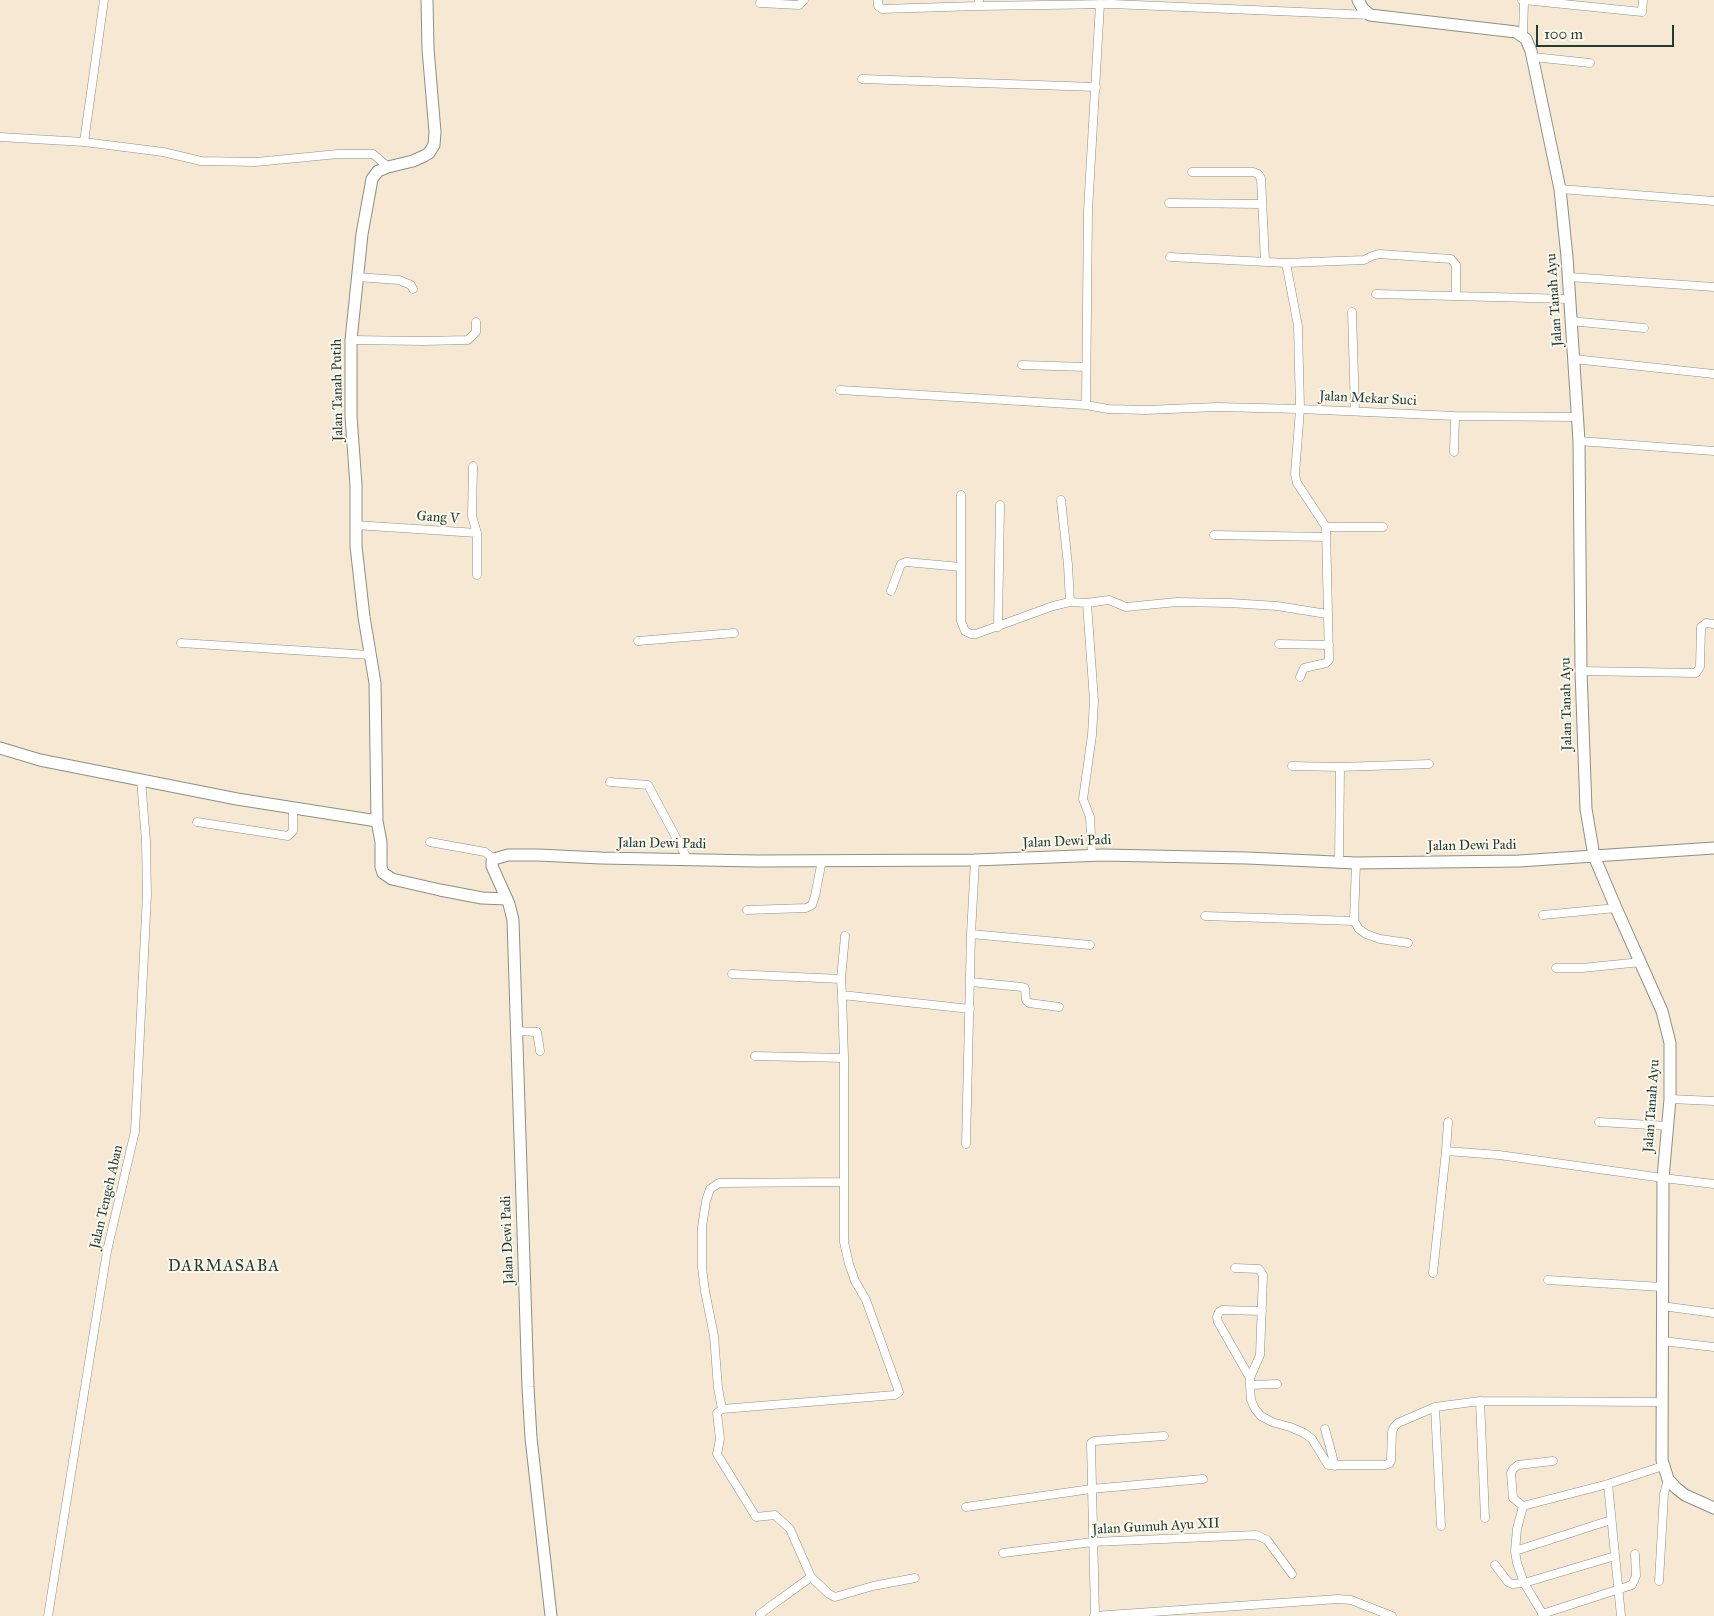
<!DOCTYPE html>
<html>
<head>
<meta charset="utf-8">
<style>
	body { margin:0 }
	#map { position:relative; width:1714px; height:1616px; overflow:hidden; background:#f6e8d2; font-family:"IM FELL Great Primer",serif }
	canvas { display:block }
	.scale { position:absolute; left:1536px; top:25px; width:138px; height:22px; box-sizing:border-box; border:2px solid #1f3d34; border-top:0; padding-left:6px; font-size:15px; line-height:18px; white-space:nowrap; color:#1f3d34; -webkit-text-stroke:4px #fbf7ec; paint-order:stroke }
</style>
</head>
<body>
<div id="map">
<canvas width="1714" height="1616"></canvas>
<div class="scale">100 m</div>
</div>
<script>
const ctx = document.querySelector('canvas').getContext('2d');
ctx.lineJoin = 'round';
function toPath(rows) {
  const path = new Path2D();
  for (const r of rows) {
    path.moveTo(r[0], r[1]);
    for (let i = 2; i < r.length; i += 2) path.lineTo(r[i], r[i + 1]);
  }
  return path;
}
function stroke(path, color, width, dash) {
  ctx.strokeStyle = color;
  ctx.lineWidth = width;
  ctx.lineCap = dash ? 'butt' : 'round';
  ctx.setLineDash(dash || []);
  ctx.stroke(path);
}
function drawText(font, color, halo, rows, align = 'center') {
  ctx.font = font + ' "IM FELL Great Primer",serif';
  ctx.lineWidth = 4;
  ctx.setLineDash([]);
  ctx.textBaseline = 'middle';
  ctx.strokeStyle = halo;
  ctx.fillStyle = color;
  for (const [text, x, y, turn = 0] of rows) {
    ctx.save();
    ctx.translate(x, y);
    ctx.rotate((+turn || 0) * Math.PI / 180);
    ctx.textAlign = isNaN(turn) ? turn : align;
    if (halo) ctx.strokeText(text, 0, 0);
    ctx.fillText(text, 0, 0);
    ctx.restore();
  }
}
const street = toPath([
	[104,0,84,142,163,152,201,161,256,162,338,154,373,154,388,167],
	[878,0,878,6,882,9,978,6],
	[979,0,978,6,1112,4,1370,15],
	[1522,0,1524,1,1523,36],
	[1524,0,1642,12,1643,0],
	[760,3,799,5,804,0],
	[1533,57,1590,63],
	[862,79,1096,87],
	[0,137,84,142],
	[1192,172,1253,172,1258,174,1261,178,1265,261],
	[1560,189,1714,201],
	[1169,203,1262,204],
	[1170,257,1286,263,1298,326,1300,409,1295,474,1297,483,1326,527],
	[1286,263,1364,260,1372,256,1379,254,1451,259,1456,265,1456,296],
	[357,277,399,280,411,285,413,289],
	[1569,277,1714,287],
	[1376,294,1570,299],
	[1352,312,1355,411],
	[1570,321,1644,328],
	[351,340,423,341,468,340,476,332,476,322],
	[1574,359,1714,374],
	[1022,365,1086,367],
	[840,390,1086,405,1108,409,1146,410,1217,407,1300,409,1455,416,1577,417],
	[1086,405,1088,210,1100,4],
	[1579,441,1714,451],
	[1454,452,1455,416],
	[473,466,472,516,477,533],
	[961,495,961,621,965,631,971,634,976,634,1053,606,1070,602,1087,603,1094,701,1092,735,1083,799,1090,817,1092,855],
	[1061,500,1068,565,1070,602],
	[355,525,477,533,477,575],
	[1214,535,1326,537],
	[891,591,901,564,906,562,961,567],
	[1087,603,1109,600,1126,607,1177,602,1230,603,1277,606,1327,614],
	[998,627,1000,505],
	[638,641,734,633],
	[181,643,370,655],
	[1279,644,1329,645],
	[1581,671,1696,673,1700,667,1701,627,1706,623,1714,624],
	[1300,677,1304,668,1326,663,1329,660,1326,527,1383,527],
	[1292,766,1340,767,1339,862],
	[1340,767,1429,764],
	[610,782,648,785,688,860],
	[197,822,288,836,293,831,293,808],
	[430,842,485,852,494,859],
	[747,910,806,908,812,905,815,896,822,860],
	[1543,915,1616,908],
	[1205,916,1354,921,1356,863],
	[1354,921,1359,929,1366,934,1380,939,1408,943],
	[971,934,1090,945],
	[1556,968,1582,968,1641,962],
	[732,974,841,979],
	[971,982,1022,987,1025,988,1026,1000,1029,1003,1059,1007],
	[842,995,841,979,845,936],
	[516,1031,537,1032,540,1051],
	[755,1056,844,1058],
	[1670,1099,1714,1101],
	[1599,1122,1668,1126],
	[966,1144,971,934,975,860],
	[1446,1151,1448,1122],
	[1235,1268,1259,1269,1263,1275,1260,1355,1250,1378,1250,1385,1251,1400,1255,1409,1261,1416,1272,1422,1290,1427,1304,1433,1312,1439,1328,1465,1385,1465,1390,1463,1391,1460,1392,1432,1394,1427,1398,1423,1435,1407,1480,1401,1662,1402],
	[1433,1273,1446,1151,1499,1155,1663,1178,1714,1184],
	[1548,1280,1662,1287],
	[1662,1306,1714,1313],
	[1662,1341,1714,1347],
	[1250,1378,1218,1322,1217,1317,1219,1312,1222,1310,1262,1311],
	[1250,1385,1277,1384],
	[1480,1401,1485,1518],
	[1435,1407,1441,1526],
	[722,1409,895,1395,899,1392,866,1300,855,1281,849,1264,844,1242,844,1058,842,995,970,1009],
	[1325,1429,1335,1466],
	[1608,1484,1621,1616],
	[1523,1506,1513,1498,1511,1473,1513,1469,1518,1465,1553,1461],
	[966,1507,1091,1489,1203,1479],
	[1515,1551,1611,1520],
	[1003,1553,1093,1542,1256,1535,1267,1540,1292,1574],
	[1495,1565,1508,1582,1512,1584,1524,1583,1615,1556],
	[811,1577,829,1594,835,1597,873,1586,915,1578],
	[1659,1581,1664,1494,1668,1479],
	[1542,1614,1632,1585,1636,1576,1635,1554],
	[48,1616,107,1251,135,1131,147,895,146,841,141,780],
	[761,1616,760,1614,768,1608,811,1577,790,1529,775,1515,756,1517,717,1454,720,1439,717,1413,722,1409,718,1388,714,1336,705,1291,702,1267,702,1227,706,1201,710,1189,719,1183,844,1182],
	[1094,1616,1338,1599,1351,1600,1392,1616],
	[1095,1616,1091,1443,1094,1441,1164,1436],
	[1544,1616,1524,1583,1517,1563,1515,1551,1517,1529,1523,1506,1608,1484,1663,1466]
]);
const secondary = toPath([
	[427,0,428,49,435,132,434,145,429,153,424,156,413,161,388,167,378,171,372,179,362,234,351,340,351,416,356,485,356,546,364,617,375,683,377,821,381,842,381,867,383,873,392,879,440,890,482,898,507,899],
	[1358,0,1363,9,1370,15,1516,32,1526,39,1531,51,1560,189,1567,257,1579,441,1581,671,1586,809,1594,856,1616,908,1662,1011,1670,1043,1670,1099,1663,1178,1662,1460,1668,1479,1676,1488,1685,1495,1714,1508],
	[0,748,40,760,237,799,377,821],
	[551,1616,531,1438,528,1387,513,920,509,904,492,866,492,861,494,859,508,855,538,855,601,858,757,861,975,860,1103,855,1247,858,1356,863,1519,861,1714,848]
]);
const streetNames = [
	["Jalan Tanah Ayu",1555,300,-94],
	["Jalan Tanah Putih",338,390,-91],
	["Jalan Mekar Suci",1368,399,3],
	["Gang V",438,518,4],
	["Jalan Tanah Ayu",1567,704,-91],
	["Jalan Dewi Padi",1067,842,-2],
	["Jalan Dewi Padi",662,844,1],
	["Jalan Dewi Padi",1472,846,-1],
	["Jalan Tanah Ayu",1652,1106,-86],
	["Jalan Tengeh Aban",107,1197,-77],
	["Jalan Dewi Padi",508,1240,-92],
	["Jalan Gumuh Ayu XII",1156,1527,-3]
];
const quarterNames = [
	["DARMASABA",224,1267]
];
stroke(street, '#8a9283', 9);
stroke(secondary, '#8a9283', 13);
stroke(street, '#fff', 8);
stroke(secondary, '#fff', 11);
drawText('14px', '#1f3d34', '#fbf7ec', streetNames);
ctx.letterSpacing = '1px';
drawText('16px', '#1f3d34', '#fbf7ec', quarterNames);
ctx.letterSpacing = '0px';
</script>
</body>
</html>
